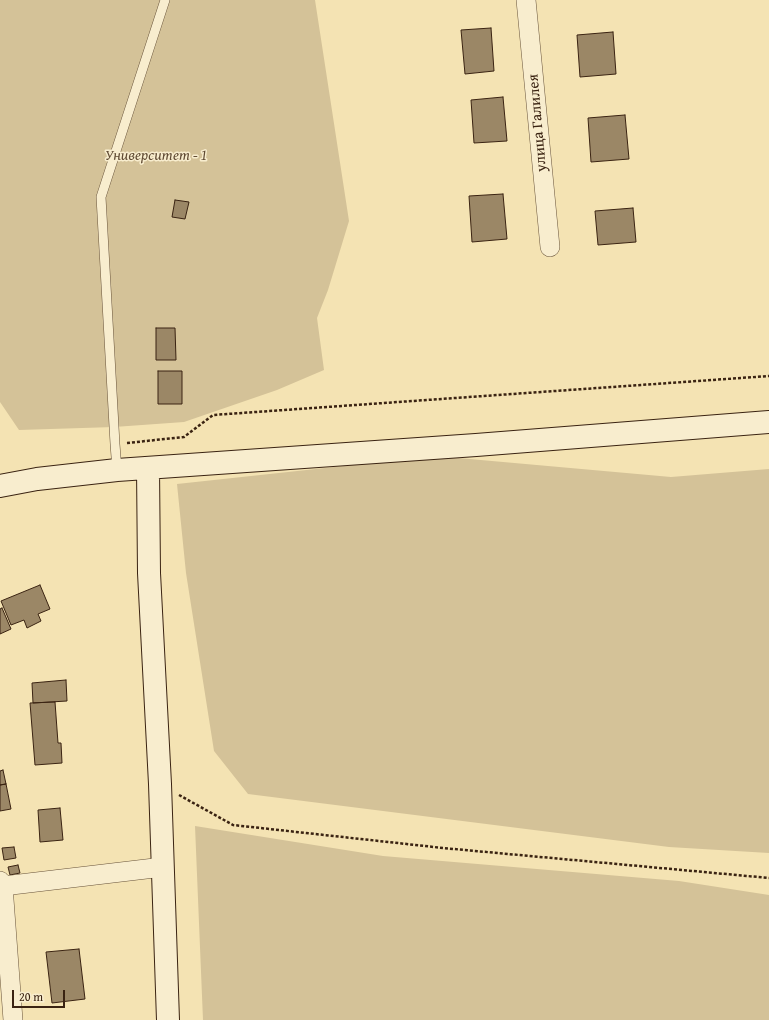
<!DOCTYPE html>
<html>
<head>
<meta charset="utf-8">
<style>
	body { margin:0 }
	#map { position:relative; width:769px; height:1020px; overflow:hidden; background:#f4e3b3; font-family:"Gentium Book Plus",serif }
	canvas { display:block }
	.scale { position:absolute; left:12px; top:990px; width:53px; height:18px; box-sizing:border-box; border:2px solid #3a2312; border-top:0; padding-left:5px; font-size:12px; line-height:14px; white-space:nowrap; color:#3a2312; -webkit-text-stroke:3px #f8edce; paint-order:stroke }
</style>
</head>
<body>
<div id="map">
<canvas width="769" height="1020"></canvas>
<div class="scale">20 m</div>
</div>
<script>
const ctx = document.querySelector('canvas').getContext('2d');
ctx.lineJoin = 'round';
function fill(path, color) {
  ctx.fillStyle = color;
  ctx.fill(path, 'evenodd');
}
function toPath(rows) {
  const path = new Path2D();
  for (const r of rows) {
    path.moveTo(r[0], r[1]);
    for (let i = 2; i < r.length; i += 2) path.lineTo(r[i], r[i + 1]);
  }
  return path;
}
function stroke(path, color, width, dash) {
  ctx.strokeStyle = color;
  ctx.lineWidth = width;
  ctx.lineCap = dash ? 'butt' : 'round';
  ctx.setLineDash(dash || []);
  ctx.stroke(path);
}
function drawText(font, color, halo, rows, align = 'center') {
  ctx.font = font + ' "Gentium Book Plus",serif';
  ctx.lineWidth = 3;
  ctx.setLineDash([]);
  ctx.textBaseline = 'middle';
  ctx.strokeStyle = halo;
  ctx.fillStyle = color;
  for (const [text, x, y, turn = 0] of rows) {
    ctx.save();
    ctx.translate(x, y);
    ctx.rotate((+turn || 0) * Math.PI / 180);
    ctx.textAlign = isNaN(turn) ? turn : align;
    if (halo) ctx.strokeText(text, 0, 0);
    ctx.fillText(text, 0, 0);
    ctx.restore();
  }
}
const green = toPath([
	[0,0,315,0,349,221,328,290,317,318,324,370,277,390,184,422,114,427,19,430,0,402],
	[436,456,671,477,769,469,769,853,669,847,248,794,214,751,186,573,177,484],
	[195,826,383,856,679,881,769,895,769,1020,203,1020]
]);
const building = toPath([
	[491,28,494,71,465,74,461,30,491,28],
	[613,32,616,74,580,77,577,35,613,32],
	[503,97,507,141,474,143,471,100,503,97],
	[625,115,629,159,591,162,588,118,625,115],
	[503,194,507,239,472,242,469,196,503,194],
	[175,200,189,202,185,219,172,217,175,200],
	[633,208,636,242,598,245,595,211,633,208],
	[156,328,175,328,176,360,156,360,156,328],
	[158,371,182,371,182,404,158,404,158,371],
	[40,585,50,609,38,614,41,621,27,628,24,620,11,625,1,601,40,585],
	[2,608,11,629,0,634,0,609,2,608],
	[66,680,67,701,33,703,32,683,66,680],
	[55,702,58,743,61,743,62,763,35,765,30,703,55,702],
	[3,770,6,784,0,785,0,771,3,770],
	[6,784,11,809,0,811,0,785,6,784],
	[60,808,63,840,40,842,38,810,60,808],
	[14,847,16,858,4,860,2,848,14,847],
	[18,865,20,873,10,875,8,867,18,865],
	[79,949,85,999,52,1003,46,952,79,949]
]);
const path = toPath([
	[127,443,184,437,213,415,769,376],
	[179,795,233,825,443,848,769,878]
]);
const lane = toPath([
	[117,470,115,444,101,197,165,0]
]);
const street = toPath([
	[526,0,550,247],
	[0,881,3,886,13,1020],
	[0,888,3,886,163,867]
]);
const secondary = toPath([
	[148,468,149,573,160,784,168,1020],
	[0,486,37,479,117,470,476,445,769,422]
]);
const streetNames = [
	["улица Галилея",538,123,-95]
];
const parkNames = [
	["Университет - 1",156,156]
];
fill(green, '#d4c298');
fill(building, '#9b8766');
stroke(building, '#3a2312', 1);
stroke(lane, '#68533a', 10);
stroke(street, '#68533a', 20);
stroke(secondary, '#3a2312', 24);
stroke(path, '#3a2312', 2.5, [3, 2]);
stroke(lane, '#f8edce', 9);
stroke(street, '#f8edce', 19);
stroke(secondary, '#f8edce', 22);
drawText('15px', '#3a2312', '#f8edce', streetNames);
drawText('italic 15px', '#604b34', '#f8edce', parkNames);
</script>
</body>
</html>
